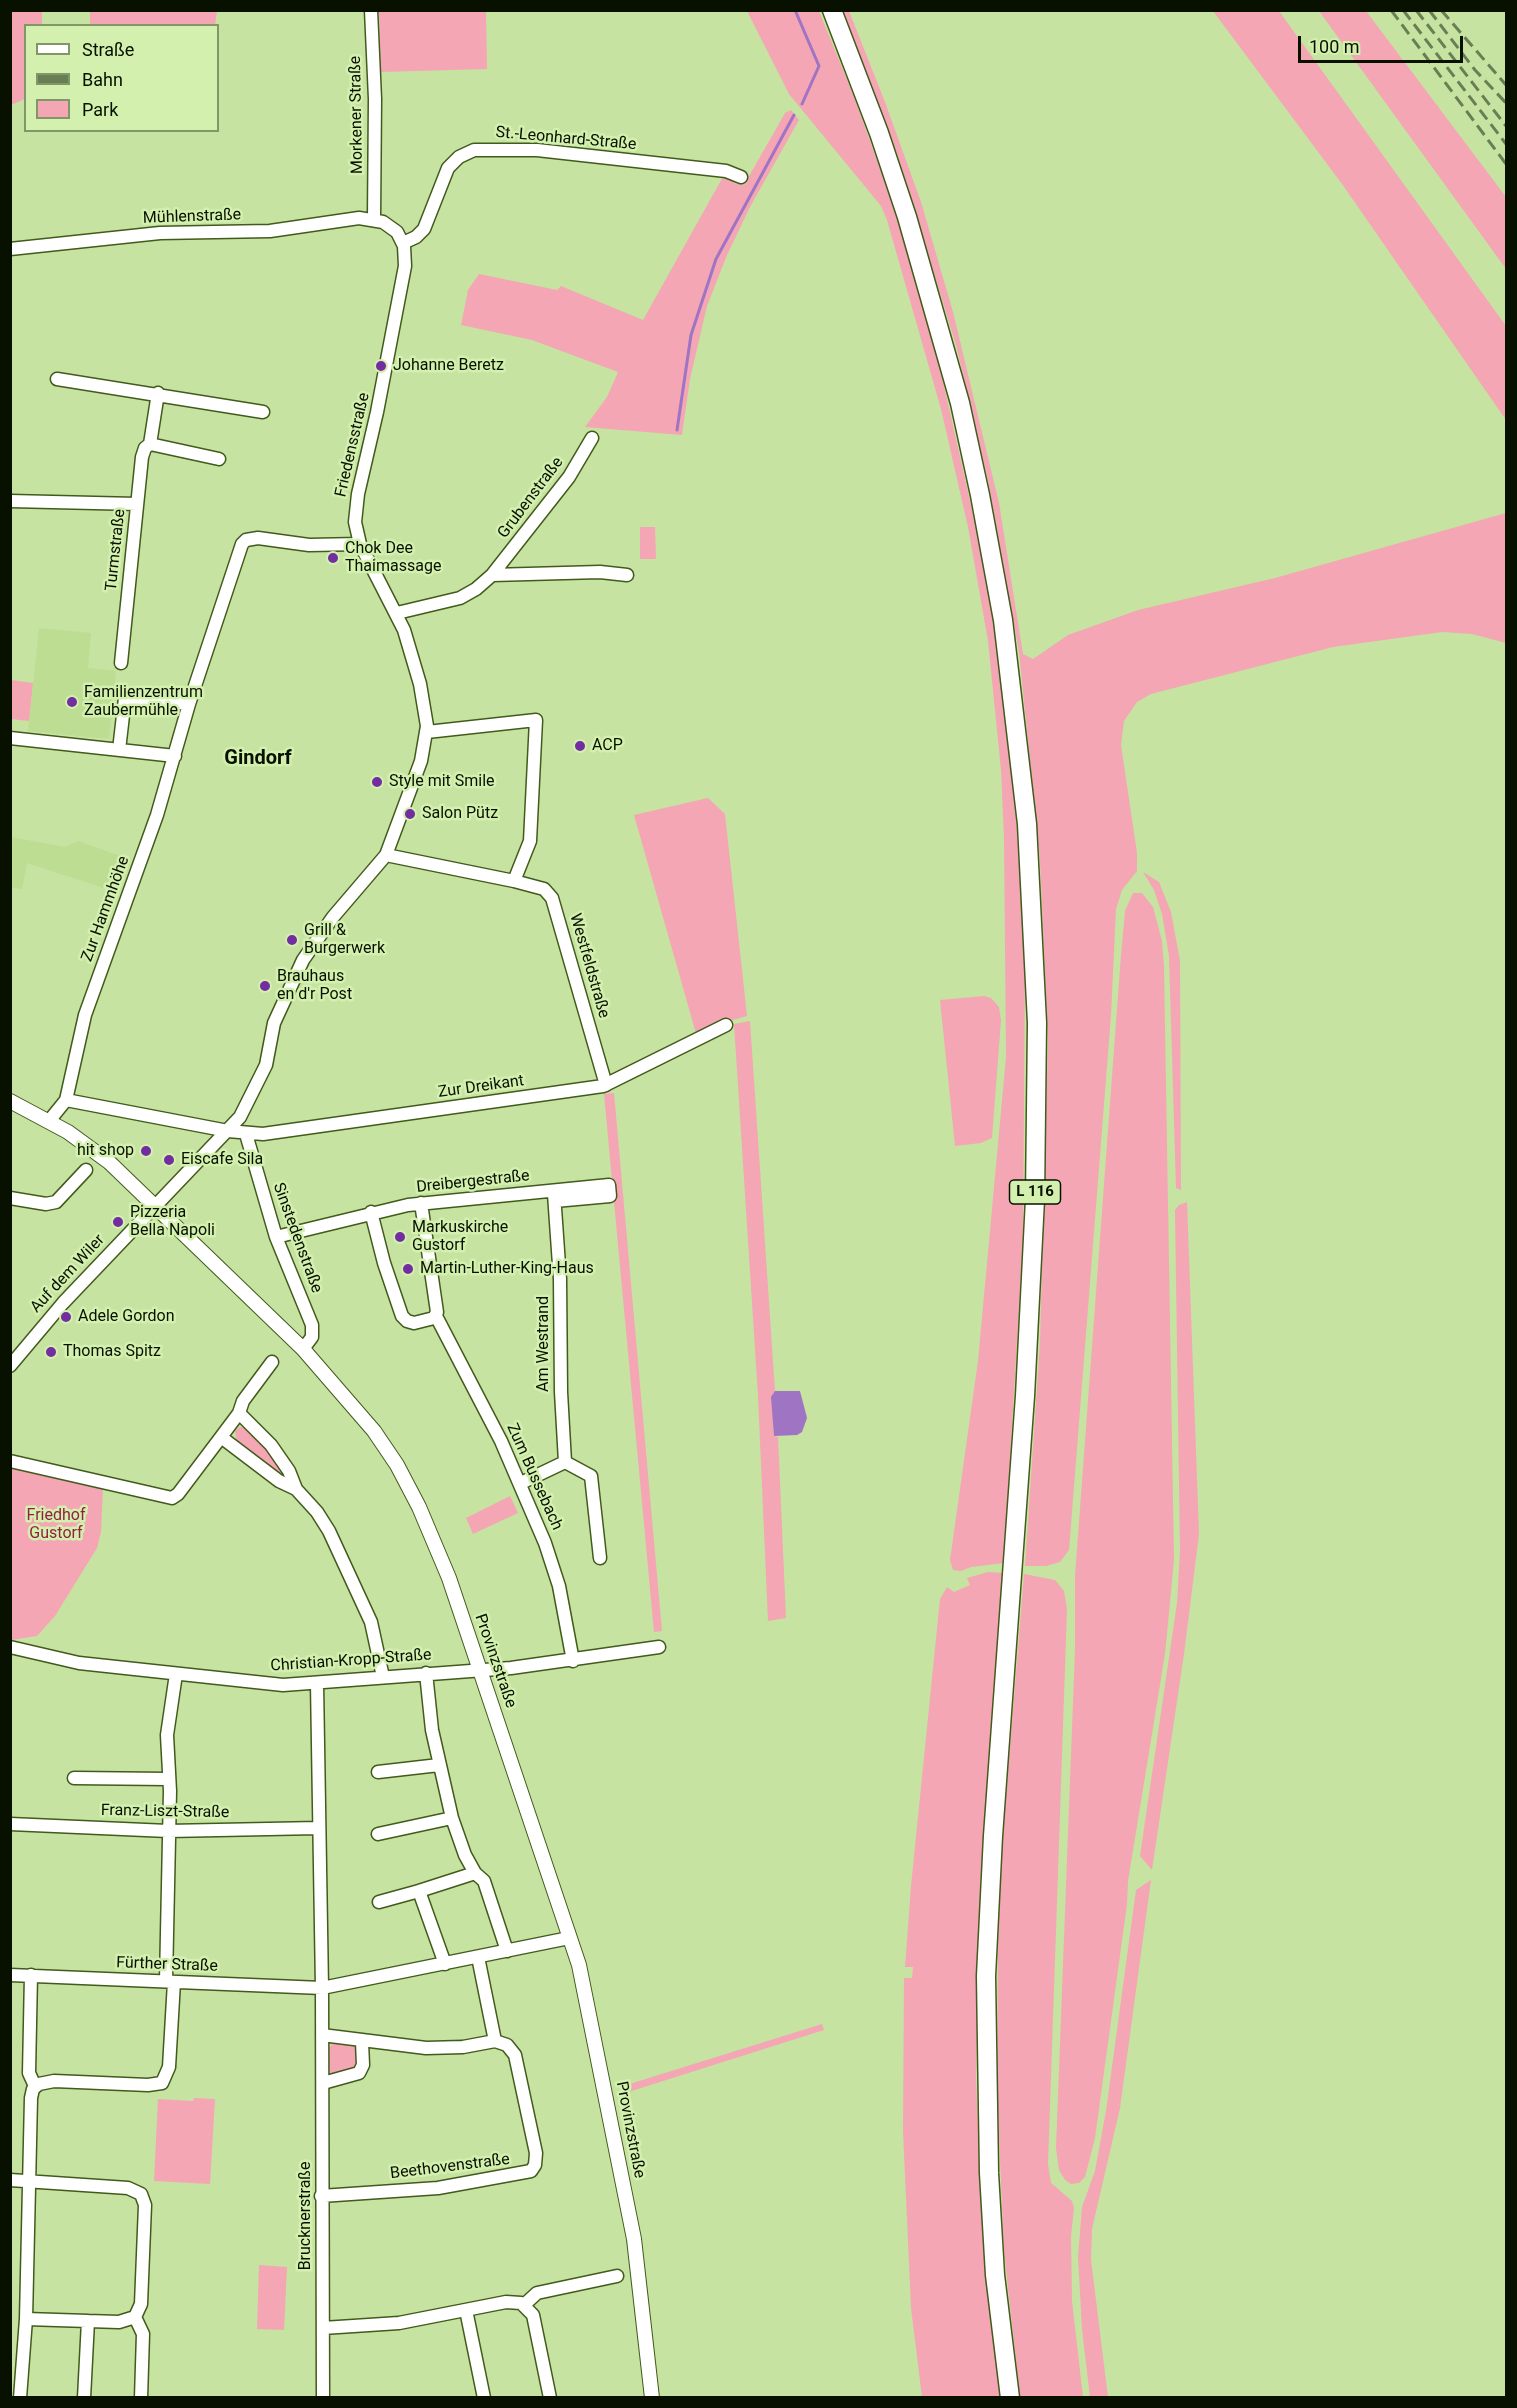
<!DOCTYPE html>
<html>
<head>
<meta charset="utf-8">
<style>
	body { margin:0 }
	#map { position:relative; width:1517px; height:2408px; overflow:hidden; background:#c6e3a1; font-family:Roboto,sans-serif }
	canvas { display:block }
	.frame { position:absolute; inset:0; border:12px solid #081100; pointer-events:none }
	.legend { position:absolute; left:24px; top:24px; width:195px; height:108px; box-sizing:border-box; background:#d3f0ae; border:2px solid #829768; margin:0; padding:8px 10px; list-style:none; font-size:18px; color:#081100 }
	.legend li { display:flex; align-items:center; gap:12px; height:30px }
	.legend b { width:30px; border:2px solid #829768 }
	.scale { position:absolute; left:1298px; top:36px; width:165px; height:27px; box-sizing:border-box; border:3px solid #081100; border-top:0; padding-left:8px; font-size:18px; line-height:21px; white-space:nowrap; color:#081100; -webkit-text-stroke:4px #d3f0ae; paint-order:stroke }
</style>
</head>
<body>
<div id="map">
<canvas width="1517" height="2408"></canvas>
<div class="frame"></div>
<ul class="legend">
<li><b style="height:8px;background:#fff"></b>Straße</li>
<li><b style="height:8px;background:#6a7e53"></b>Bahn</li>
<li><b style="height:16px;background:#f4a6b4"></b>Park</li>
</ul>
<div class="scale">100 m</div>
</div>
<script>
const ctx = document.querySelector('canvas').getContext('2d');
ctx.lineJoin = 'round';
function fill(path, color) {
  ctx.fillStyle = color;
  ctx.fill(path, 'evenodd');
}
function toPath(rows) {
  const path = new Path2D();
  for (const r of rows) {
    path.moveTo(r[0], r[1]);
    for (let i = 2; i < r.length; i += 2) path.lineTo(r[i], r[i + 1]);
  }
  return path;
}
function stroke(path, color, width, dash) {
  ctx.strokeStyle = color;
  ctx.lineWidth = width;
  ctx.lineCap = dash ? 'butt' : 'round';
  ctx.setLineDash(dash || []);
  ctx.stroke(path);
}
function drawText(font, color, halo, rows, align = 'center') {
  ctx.font = font + ' Roboto,sans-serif';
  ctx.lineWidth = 5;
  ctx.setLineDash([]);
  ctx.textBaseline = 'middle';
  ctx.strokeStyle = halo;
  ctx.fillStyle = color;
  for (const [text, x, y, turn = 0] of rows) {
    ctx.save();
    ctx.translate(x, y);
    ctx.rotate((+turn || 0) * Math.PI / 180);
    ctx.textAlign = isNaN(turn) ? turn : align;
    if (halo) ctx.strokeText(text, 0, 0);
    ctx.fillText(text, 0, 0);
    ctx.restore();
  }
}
const built = toPath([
	[39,628,91,633,88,668,116,671,109,739,28,731],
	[11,837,65,847,78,841,123,857,113,891,27,863,22,889,11,888]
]);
const green = toPath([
	[10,11,42,11,42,25,26,26,25,99,11,105],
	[90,11,90,10,217,11,215,26,90,25],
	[379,11,486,11,487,69,381,72],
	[747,11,819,11,854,97,904,234,934,342,983,558,997,644,1016,810,1025,972,1023,1238,1004,1563,971,1567,961,1571,953,1570,950,1560,978,1361,1006,1057,1004,837,1001,770,988,641,968,527,941,409,887,220,881,206,789,94],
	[843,11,849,11,885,102,921,202,953,312,999,503,1023,654,1033,659,1068,635,1138,610,1275,578,1506,513,1506,643,1472,634,1442,632,1333,647,1151,694,1137,702,1124,721,1121,745,1137,853,1137,871,1122,890,1116,909,1111,1015,1069,1550,1060,1562,1046,1566,1025,1566,1040,1342,1048,1041,1040,861,1019,652,988,481,956,345,898,157],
	[1213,11,1279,11,1506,326,1506,420,1342,184],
	[1319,11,1366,11,1506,197,1506,269],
	[791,110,799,120,751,205,727,255,707,306,690,379,682,435,585,427,607,397,618,372,532,340,461,325,468,290,479,274,557,290,561,286,643,320,724,175,736,184,744,185,785,113],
	[640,527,655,527,656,559,640,559],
	[11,680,33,683,29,721,11,719],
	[708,798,725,814,747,1016,733,1020,697,1037,634,815],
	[1143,872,1159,882,1171,912,1180,961,1181,1190,1176,1188,1169,956,1162,914,1154,890],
	[1133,893,1142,893,1153,907,1162,941,1164,967,1174,1560,1165,1654,1128,1881,1127,1904,1095,2138,1085,2177,1079,2183,1071,2184,1065,2180,1059,2170,1056,2148,1075,1650,1075,1576,1121,955,1125,911],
	[984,996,991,998,999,1007,1001,1020,992,1138,981,1143,955,1146,940,1000],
	[750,1021,775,1391,772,1397,774,1436,778,1437,786,1618,768,1621,758,1396,734,1024],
	[614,1093,662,1631,654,1632,604,1094],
	[1187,1202,1199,1534,1184,1654,1152,1870,1140,1856,1177,1603,1180,1551,1175,1210,1179,1205],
	[240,1427,248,1428,268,1448,290,1484,237,1443,235,1431],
	[11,1466,103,1487,101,1532,97,1548,55,1616,37,1636,11,1640],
	[510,1496,518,1513,473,1534,466,1518],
	[988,1572,1003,1573,980,1884,976,2079,983,2244,1000,2397,922,2397,911,2308,903,2131,904,1978,912,1978,913,1967,905,1967,911,1886,940,1599,947,1587,954,1592,970,1585,967,1578],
	[1024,1574,1055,1580,1064,1591,1067,1609,1048,2164,1051,2183,1072,2201,1074,2208,1071,2236,1072,2301,1083,2397,1020,2397,1004,2252,997,2089,998,1943,1001,1858],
	[1151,1880,1120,2108,1092,2229,1091,2260,1108,2397,1090,2397,1082,2329,1078,2257,1082,2207,1095,2171,1106,2111,1136,1890],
	[822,2024,824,2030,622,2094,620,2087],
	[333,2043,357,2046,356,2070,332,2076,329,2071,329,2048],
	[194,2098,215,2099,210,2184,154,2181,158,2099,193,2101],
	[259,2265,287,2267,284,2330,257,2329]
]);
const water = toPath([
	[775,1391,800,1391,807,1418,802,1432,797,1435,774,1436,771,1397]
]);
const stream = toPath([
	[795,10,819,66,802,104],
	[677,430,691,335,716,259,794,115]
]);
const minor = toPath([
	[371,10,375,99,374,219],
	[403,243,416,237,424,229,448,168,459,157,474,150,537,150,726,171,741,177],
	[10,249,160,233,270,231,359,218,383,222,397,232,404,246,405,266,377,412,358,494,355,522,360,544,404,630,420,684,427,726,421,761,386,855,333,917,303,960,274,1023,266,1065,240,1117,63,1303,10,1366],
	[57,379,263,412],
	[150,444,219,459],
	[10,501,137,504],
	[492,575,569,477,592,438],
	[397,613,460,598,476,589,492,575,600,572,627,575],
	[121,663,142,457,145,448,150,444,158,393],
	[10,738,175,756],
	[119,750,125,698,189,704],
	[386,855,514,881,530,841,536,720,427,732],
	[514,881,544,889,552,898,606,1085],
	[66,1100,228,1131,263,1134,603,1086,726,1025],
	[49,1121,66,1100,85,1015,157,815,189,704,242,544,246,540,258,538,309,545,360,544],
	[246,1134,276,1237,312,1325,312,1337,303,1349],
	[554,1194,560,1279,561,1392,565,1462],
	[10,1198,46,1204,56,1202,86,1170],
	[371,1212,384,1263,402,1316,407,1321,414,1323,434,1318,437,1312,421,1203],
	[276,1237,408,1205,609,1185,610,1196,555,1201],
	[436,1316,501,1441,545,1543,559,1586,573,1661],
	[239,1413,243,1401,272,1362],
	[10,1461,172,1498,178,1494,221,1437],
	[565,1462,591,1476,600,1558],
	[521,1483,565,1462],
	[296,1489,279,1481,221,1437,239,1413,271,1445,289,1471,296,1489,317,1512,329,1531,371,1622,383,1677],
	[10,1647,79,1663,283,1685,511,1668,659,1647],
	[426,1673,432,1730,452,1818,465,1855,475,1873,484,1881,507,1951],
	[317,1683,322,1988,323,2398],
	[378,1772,439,1765],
	[74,1778,168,1779],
	[10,1824,168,1831,318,1828],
	[378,1834,452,1818],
	[379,1902,419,1891],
	[478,1957,495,2041],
	[445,1964,419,1891,475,1873],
	[10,1975,322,1988,569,1938],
	[31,1975,29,2073,35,2086],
	[166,1981,170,1791,167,1735,176,1674],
	[322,2035,426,2048,463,2047,495,2041],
	[323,2083,359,2073,363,2065,362,2042],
	[10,2180,128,2188,141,2194,145,2205,141,2304,135,2317,119,2322,26,2319],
	[321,2196,438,2188,531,2171,535,2165,536,2153,515,2055,507,2045,495,2041],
	[525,2304,537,2293,617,2276],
	[466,2310,484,2398],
	[135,2317,143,2334,141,2398],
	[323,2328,399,2323,506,2302,521,2303,533,2315,550,2398],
	[20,2398,26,2319,31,2098,33,2089,39,2084,54,2081,148,2085,162,2083,169,2067,174,1982],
	[84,2398,88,2321]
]);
const tertiary = toPath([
	[10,1101,68,1132,109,1162,303,1349,374,1431,397,1465,419,1507,449,1578,579,1965,634,2239,652,2398]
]);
const primary = toPath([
	[832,10,879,133,907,217,960,403,980,495,1003,620,1027,824,1037,1023,1035,1199,1025,1396,993,1836,986,1976,989,2173,995,2275,1010,2398]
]);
const rail = toPath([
	[1391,10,1506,164],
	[1403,10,1506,144],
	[1416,10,1506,126],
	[1429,10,1475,70,1506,103],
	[1441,10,1506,85]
]);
const markers = [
	[381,366,6,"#722da1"],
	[333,558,6,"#722da1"],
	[72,702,6,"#722da1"],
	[580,746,6,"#722da1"],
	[377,782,6,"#722da1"],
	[410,814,6,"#722da1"],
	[292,940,6,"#722da1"],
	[265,986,6,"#722da1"],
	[146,1151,6,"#722da1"],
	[169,1160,6,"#722da1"],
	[118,1222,6,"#722da1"],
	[400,1237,6,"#722da1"],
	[408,1269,6,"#722da1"],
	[66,1317,6,"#722da1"],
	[51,1352,6,"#722da1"]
];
const shields = [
	[1035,1192,51]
];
const shieldNames = [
	["L 116",1035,1192]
];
const streetNames = [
	["Morkener Straße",357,115,-91],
	["St.-Leonhard-Straße",566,139,5],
	["Mühlenstraße",192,217,-2],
	["Friedensstraße",353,445,-77],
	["Grubenstraße",531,498,-53],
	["Turmstraße",116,550,-84],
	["Zur Hammhöhe",106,909,-70],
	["Westfeldstraße",589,966,74],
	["Zur Dreikant",481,1087,-8],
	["Dreibergestraße",473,1182,-6],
	["Sinstedenstraße",297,1238,70],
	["Auf dem Wiler",68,1274,-47],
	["Am Westrand",544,1344,-90],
	["Zum Bussebach",534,1477,66],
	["Christian-Kropp-Straße",351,1661,-4],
	["Provinzstraße",495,1661,71],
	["Franz-Liszt-Straße",165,1812,1],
	["Fürther Straße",167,1965,2],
	["Provinzstraße",630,2130,79],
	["Beethovenstraße",450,2167,-7],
	["Brucknerstraße",306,2216,-90]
];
const poiNames = [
	["Johanne Beretz",393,366],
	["Chok Dee",345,549],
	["Thaimassage",345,567],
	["Familienzentrum",84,693],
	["Zaubermühle",84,711],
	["ACP",592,746],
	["Style mit Smile",389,782],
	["Salon Pütz",422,814],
	["Grill &",304,931],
	["Burgerwerk",304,949],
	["Brauhaus",277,977],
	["en d'r Post",277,995],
	["hit shop",134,1151,"right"],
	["Eiscafe Sila",181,1160],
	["Pizzeria",130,1213],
	["Bella Napoli",130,1231],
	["Markuskirche",412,1228],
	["Gustorf",412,1246],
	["Martin-Luther-King-Haus",420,1269],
	["Adele Gordon",78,1317],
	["Thomas Spitz",63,1352]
];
const parkNames = [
	["Friedhof",56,1516],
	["Gustorf",56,1534]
];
const quarterNames = [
	["Gindorf",258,759]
];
fill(built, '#bddd93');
fill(green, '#f4a6b4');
fill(water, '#9e74c3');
stroke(stream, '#9e74c3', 3);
stroke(minor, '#425a1b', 15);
stroke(tertiary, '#425a1b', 16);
stroke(primary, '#425a1b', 21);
stroke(minor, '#fff', 12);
stroke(tertiary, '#fff', 14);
stroke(primary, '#fff', 18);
stroke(rail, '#6a7e53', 3, [12, 6]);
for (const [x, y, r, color] of markers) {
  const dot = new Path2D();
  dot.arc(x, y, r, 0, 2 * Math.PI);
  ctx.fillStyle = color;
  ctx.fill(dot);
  stroke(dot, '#d3f0ae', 2);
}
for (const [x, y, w] of shields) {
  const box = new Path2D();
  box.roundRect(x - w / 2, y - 12, w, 24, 4.5);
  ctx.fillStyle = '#d3f0ae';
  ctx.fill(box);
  stroke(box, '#081100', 1.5);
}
drawText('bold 15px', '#081100', null, shieldNames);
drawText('16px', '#081100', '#d3f0ae', streetNames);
drawText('16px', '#081100', '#d3f0ae', poiNames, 'left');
drawText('16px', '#931f44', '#d3f0ae', parkNames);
drawText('bold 20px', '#081100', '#d3f0ae', quarterNames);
</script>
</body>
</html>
